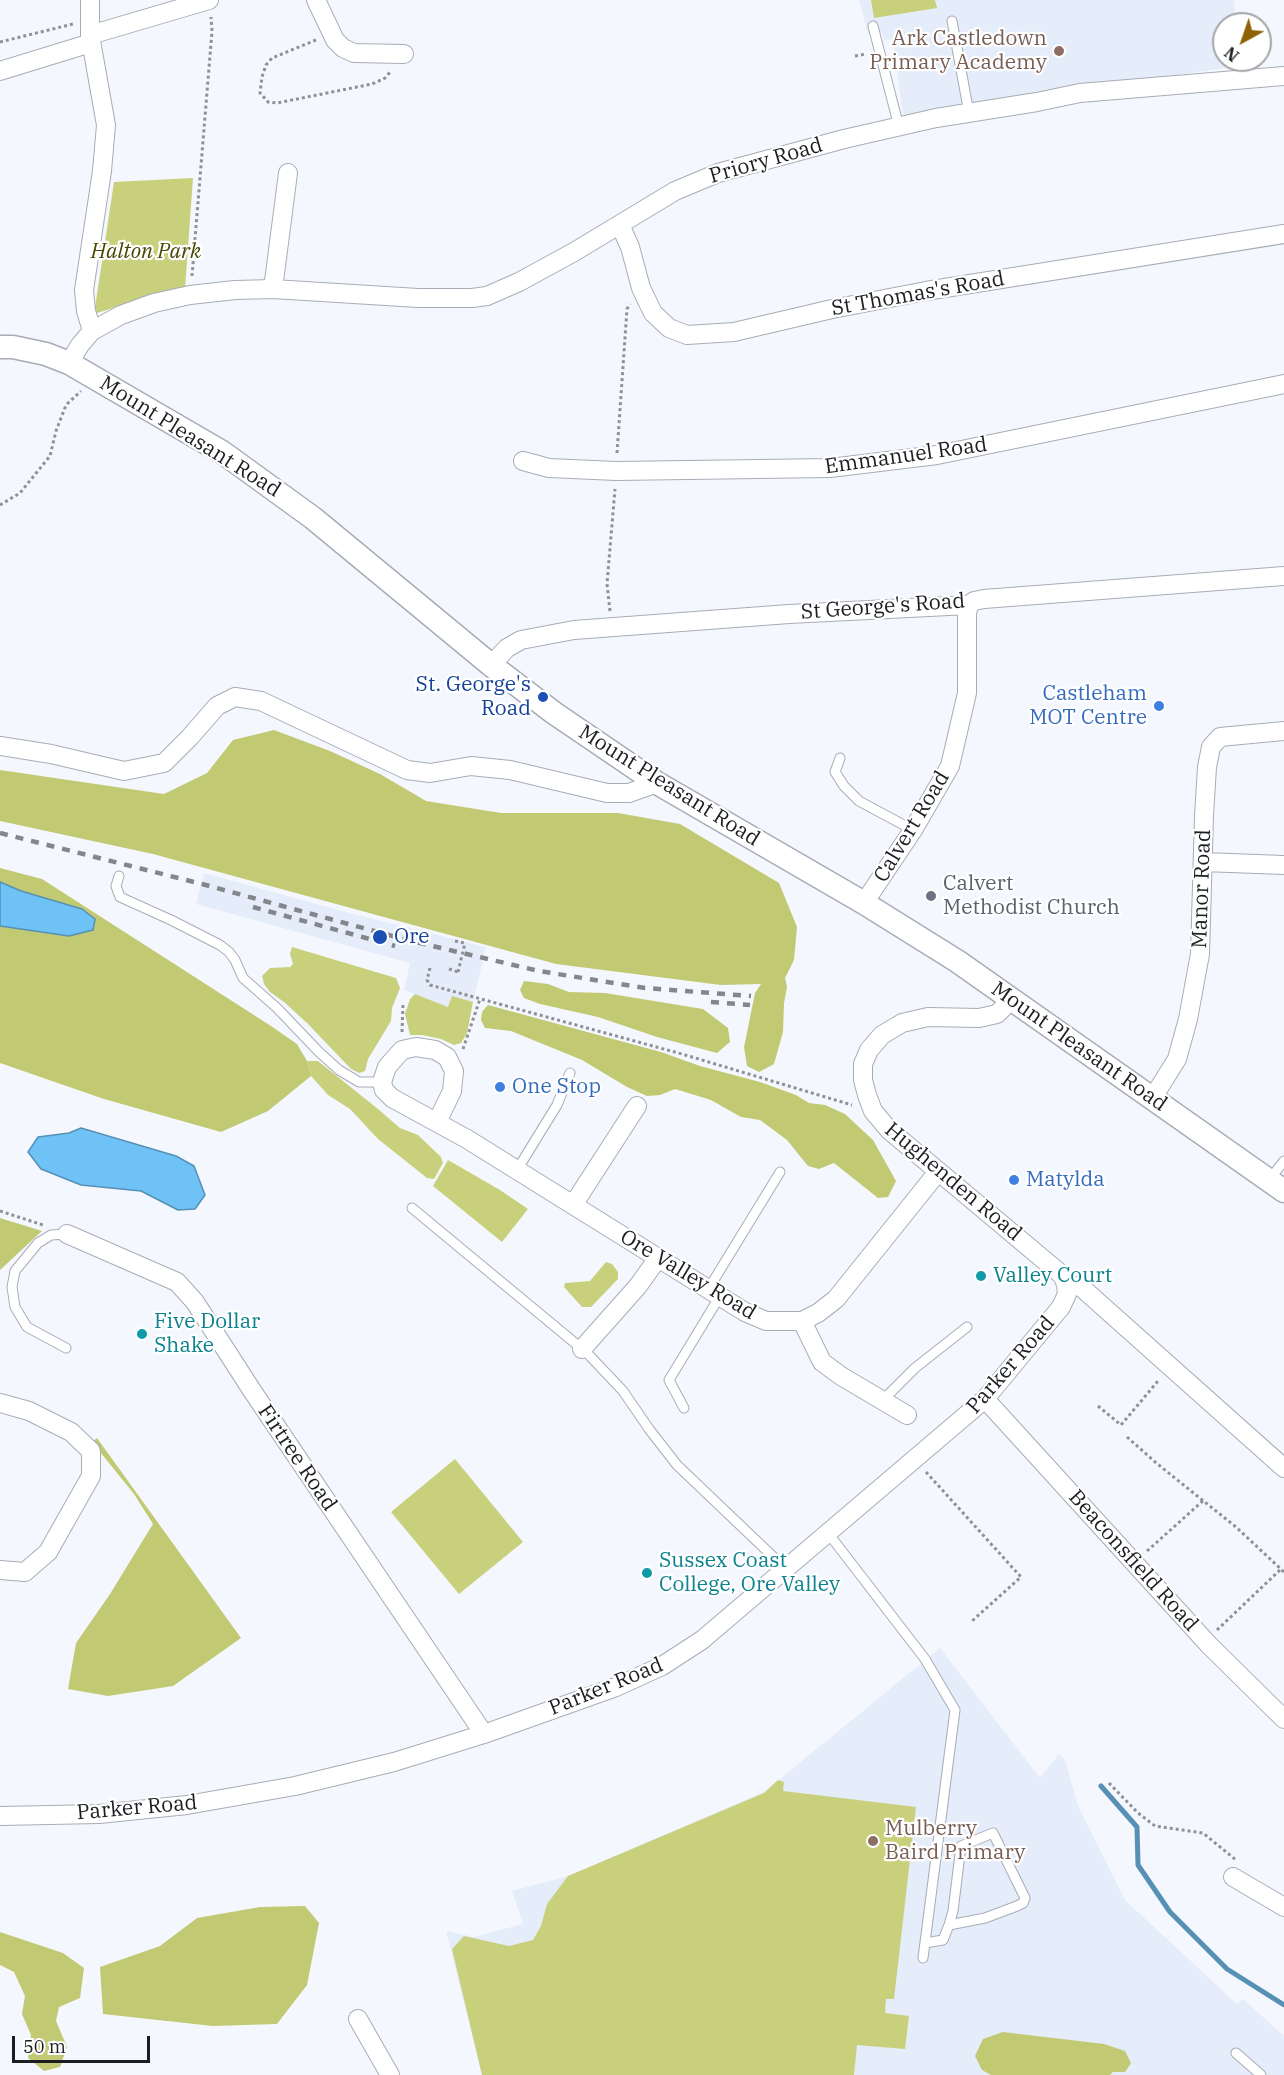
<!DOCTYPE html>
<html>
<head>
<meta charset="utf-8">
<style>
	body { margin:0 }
	#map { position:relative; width:1284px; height:2075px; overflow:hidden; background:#f4f7fe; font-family:"IBM Plex Serif",serif }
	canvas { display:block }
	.north { position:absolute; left:1212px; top:12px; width:60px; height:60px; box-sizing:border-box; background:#fff; border:2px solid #a4a5a6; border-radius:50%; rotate:220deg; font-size:16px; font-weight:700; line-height:24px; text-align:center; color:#1b1d21 }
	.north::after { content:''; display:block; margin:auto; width:21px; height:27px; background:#8d6306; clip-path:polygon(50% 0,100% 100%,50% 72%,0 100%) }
	.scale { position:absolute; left:12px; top:2036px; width:138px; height:27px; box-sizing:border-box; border:3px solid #1b1d21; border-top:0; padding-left:8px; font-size:18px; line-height:21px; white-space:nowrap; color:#1b1d21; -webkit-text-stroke:4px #fff; paint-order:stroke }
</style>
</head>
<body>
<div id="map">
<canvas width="1284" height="2075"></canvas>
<div class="north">N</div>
<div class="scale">50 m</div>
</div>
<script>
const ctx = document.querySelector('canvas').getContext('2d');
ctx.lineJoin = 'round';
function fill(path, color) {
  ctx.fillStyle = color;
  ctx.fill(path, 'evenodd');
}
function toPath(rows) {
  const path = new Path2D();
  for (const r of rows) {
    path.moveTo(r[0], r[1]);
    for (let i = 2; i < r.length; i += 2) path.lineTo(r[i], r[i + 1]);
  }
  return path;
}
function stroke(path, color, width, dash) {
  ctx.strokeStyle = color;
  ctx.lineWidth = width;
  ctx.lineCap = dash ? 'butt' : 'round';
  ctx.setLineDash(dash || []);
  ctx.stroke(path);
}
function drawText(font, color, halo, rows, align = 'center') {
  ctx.font = font + ' "IBM Plex Serif",serif';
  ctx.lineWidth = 4.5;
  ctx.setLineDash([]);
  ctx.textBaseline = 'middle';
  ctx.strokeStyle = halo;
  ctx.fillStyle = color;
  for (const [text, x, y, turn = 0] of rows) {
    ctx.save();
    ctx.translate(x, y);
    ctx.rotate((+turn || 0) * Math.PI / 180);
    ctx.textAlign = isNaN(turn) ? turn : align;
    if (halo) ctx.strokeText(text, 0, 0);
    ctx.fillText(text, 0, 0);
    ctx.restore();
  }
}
const built = toPath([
	[859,0,1234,0,1236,24,1224,24,1224,60,1239,60,1240,66,1011,98,903,115,893,39,885,41,882,32,868,34],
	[204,873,342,911,486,947,473,1002,453,997,448,1007,404,990,410,963,196,904],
	[940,1648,1040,1778,1059,1754,1065,1760,1078,1806,1125,1900,1237,2004,1243,1999,1284,2036,1284,2075,482,2075,446,1931,474,1937,523,1924,512,1891,568,1876,764,1792]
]);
const green = toPath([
	[871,0,935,0,937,8,874,18],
	[193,178,185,289,135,301,94,314,114,182],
	[292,947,396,978,400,988,392,1008,391,1021,368,1059,365,1071,359,1073,351,1069,308,1024,284,1002,270,992,264,984,262,976,270,968,290,967,293,964,290,954],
	[415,994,448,1007,452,996,473,1002,467,1033,461,1043,454,1045,441,1039,422,1035,410,1035,405,1014,410,999],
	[307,1061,318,1061,378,1109,400,1128,418,1135,441,1157,443,1163,434,1179,427,1178,378,1139,350,1109,328,1095,311,1076],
	[448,1160,500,1190,528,1209,502,1242,433,1186],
	[606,1262,612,1264,618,1272,618,1279,591,1307,582,1307,564,1287,565,1283,590,1281],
	[455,1459,523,1542,459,1594,391,1512],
	[778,1780,784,1782,783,1791,916,1807,894,1999,886,1999,885,2013,909,2016,905,2049,857,2045,854,2075,482,2075,452,1949,464,1936,509,1946,533,1940,541,1926,547,1904,568,1876,764,1793]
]);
const forest = toPath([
	[274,730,330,751,380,774,426,801,501,813,618,813,680,824,779,883,797,927,794,960,785,978,787,987,784,1003,783,1032,774,1064,759,1072,747,1066,744,1047,755,993,761,984,721,985,556,964,153,854,0,821,0,770,164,794,207,773,233,740],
	[0,868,42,879,271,1026,297,1044,307,1061,311,1076,268,1111,221,1132,104,1099,0,1063],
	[524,981,548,984,569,992,605,993,703,1009,728,1028,730,1042,717,1053,657,1037,598,1017,540,1004,524,998,520,990],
	[488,1005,661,1052,700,1066,760,1082,796,1095,809,1103,825,1105,845,1114,873,1140,896,1181,888,1197,878,1198,834,1163,819,1169,808,1166,787,1140,760,1120,741,1117,711,1100,675,1089,660,1095,647,1096,627,1087,582,1060,511,1031,485,1028,481,1020,482,1012],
	[0,1218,42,1231,0,1270],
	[97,1438,241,1638,173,1686,108,1696,68,1689,76,1643,110,1594,153,1524,134,1494,92,1442],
	[305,1906,319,1923,307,1985,277,2024,213,2026,103,2014,100,1967,160,1946,197,1918,260,1907],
	[0,1932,63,1953,84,1968,80,1998,59,2007,56,2021,67,2047,60,2067,44,2071,28,2058,31,2035,22,2014,25,1996,14,1972,0,1965],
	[1003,2032,1104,2044,1125,2051,1131,2063,1125,2072,1113,2072,1110,2075,991,2075,982,2070,975,2056,983,2039]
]);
const water = toPath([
	[0,882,21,891,82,909,95,919,93,930,69,936,0,926,0,882],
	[81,1128,176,1156,194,1166,205,1195,195,1209,178,1210,141,1191,81,1185,41,1169,28,1152,38,1137,69,1133,81,1128]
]);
const stream = toPath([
	[1101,1786,1137,1827,1138,1865,1170,1912,1227,1969,1284,2005]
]);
const path = toPath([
	[316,40,272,58,266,65,262,77,260,93,268,102,277,103,372,84,385,78,391,71],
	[0,42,73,24],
	[855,56,866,54],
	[192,276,212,31,211,17],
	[617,453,627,309,630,304],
	[0,505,20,493,50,456,56,431,66,405,81,391],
	[610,611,607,584,615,489],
	[455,941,465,943],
	[430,968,427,980,430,985,682,1054,852,1105],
	[449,969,458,972],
	[402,1032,403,1004],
	[463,1049,480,999],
	[0,1211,43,1225],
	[1098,1406,1121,1425,1158,1381],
	[1127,1437,1155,1462,1236,1527,1284,1572],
	[926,1472,1021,1577,971,1622],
	[1147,1551,1204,1500],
	[1217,1630,1281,1569],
	[1109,1783,1138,1813,1155,1826,1203,1833,1236,1860]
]);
const service = toPath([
	[952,21,969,113],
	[873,26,899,127],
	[840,758,835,772,844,786,859,801,913,830],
	[119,876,116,886,120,897,171,920,220,945,229,952,235,960,243,978,277,1008,319,1052,339,1070,359,1082,382,1082],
	[517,1170,557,1105,570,1073],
	[1269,1180,1284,1161],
	[412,1208,587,1353,623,1391,649,1429,677,1465,785,1568],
	[709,1288,780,1172],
	[66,1348,27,1327,15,1307,12,1287,15,1271,38,1243,51,1235,67,1234],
	[883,1400,915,1368,967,1327],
	[684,1408,669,1380,720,1296],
	[828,1533,925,1659,955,1710,923,1958],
	[925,1943,943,1940,949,1925,953,1911,961,1846,993,1833,1025,1898,1023,1903,1017,1906,985,1918,949,1925],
	[1236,2053,1261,2075]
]);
const minor = toPath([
	[90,0,90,35,106,125,102,171,84,290,86,311,92,331],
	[316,0,335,40,343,48,354,53,404,54],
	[90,35,209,0],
	[0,71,91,43],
	[620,225,630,247,641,288,653,313,669,328,687,335,734,332,832,309,926,291,1284,234],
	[273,289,288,173],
	[69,363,80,345,92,331,121,315,154,303,190,295,235,290,273,289,418,298,472,298,487,296,519,282,574,252,675,191,718,173,844,139,936,118,1037,102,1080,93,1284,76],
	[523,461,549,468,616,471,830,468,937,455,1284,384],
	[491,665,507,648,521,640,574,630,789,614,969,605,974,601,984,599,1284,576],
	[0,746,51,754,124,771,164,763,190,737,217,706,235,697,261,701,407,770,430,773,471,766,510,770,607,793,629,793,657,783],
	[1203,862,1284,865],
	[864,903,913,830,950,766,967,693,967,613,969,605],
	[1152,1099,1177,1059,1188,1019,1200,954,1204,816,1207,767,1211,747,1220,737,1284,731],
	[437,1122,452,1091,454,1071,447,1057,435,1050,416,1047,402,1050,387,1067,382,1082,384,1090,392,1098,467,1139,745,1312,766,1321,802,1321,818,1313,836,1299,937,1173],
	[573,1205,637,1106],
	[67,1234,177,1282,195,1302,251,1389,484,1734],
	[1066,1284,1081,1287,1284,1468],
	[802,1321,822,1362,841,1376,907,1415],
	[582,1349,638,1286,658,1258],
	[985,1399,1209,1645,1284,1719],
	[0,1403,29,1411,71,1432,91,1451,91,1476,48,1552,25,1572,0,1570],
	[0,1816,99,1814,187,1805,295,1786,394,1762,484,1734,616,1687,662,1666,702,1640,985,1399,1061,1307,1067,1294,1066,1284,1062,1275,889,1130,873,1111,867,1095,863,1080,863,1064,869,1050,882,1035,902,1023,928,1017,979,1018,997,1014,1012,999],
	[1233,1877,1284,1907],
	[358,2019,390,2075]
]);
const tertiary = toPath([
	[0,347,13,347,46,354,69,363,222,452,313,518,491,665,554,713,657,783,864,903,957,961,1284,1191]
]);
const rail = toPath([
	[0,833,202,884,407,940,539,971,645,988,751,996],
	[253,907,395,946],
	[711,1002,750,1005]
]);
const pathBridge = toPath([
	[458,972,465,943]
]);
const markers = [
	[1059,51,6,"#8d6e63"],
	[543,697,6,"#1a4fb4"],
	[1159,706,6,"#3f7fe0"],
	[931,896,6,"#6b7280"],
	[380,937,8,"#1a4fb4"],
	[500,1087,6,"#3f7fe0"],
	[1014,1180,6,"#3f7fe0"],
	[981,1276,6,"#0f9aa8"],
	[142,1334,6,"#0f9aa8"],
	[647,1573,6,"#0f9aa8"],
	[873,1841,6,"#8d6e63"]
];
const educationNames = [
	["Ark Castledown",1047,39],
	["Primary Academy",1047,63],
	["Mulberry",885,1829,"left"],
	["Baird Primary",885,1853,"left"]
];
const streetNames = [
	["Priory Road",766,161,-16],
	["St Thomas's Road",918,294,-10],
	["Mount Pleasant Road",190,437,32],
	["Emmanuel Road",906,456,-8],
	["St George's Road",883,607,-4],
	["Mount Pleasant Road",669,786,32],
	["Calvert Road",912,827,-59],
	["Manor Road",1202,889,-88],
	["Mount Pleasant Road",1079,1047,35],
	["Hughenden Road",953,1182,40],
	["Ore Valley Road",688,1275,31],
	["Parker Road",1011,1365,-49],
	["Firtree Road",297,1458,56],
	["Beaconsfield Road",1133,1561,48],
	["Parker Road",606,1687,-22],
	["Parker Road",137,1808,-5]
];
const parkNames = [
	["Halton Park",146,252]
];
const transitNames = [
	["St. George's",531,685],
	["Road",531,709],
	["Ore",394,937,"left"]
];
const shopNames = [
	["Castleham",1147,694,"right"],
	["MOT Centre",1147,718,"right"],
	["One Stop",512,1087],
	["Matylda",1026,1180]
];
const worshipNames = [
	["Calvert",943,884],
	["Methodist Church",943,908]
];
const cultureNames = [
	["Valley Court",993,1276],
	["Five Dollar",154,1322],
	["Shake",154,1346],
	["Sussex Coast",659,1561],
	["College, Ore Valley",659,1585]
];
fill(built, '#e5ecfa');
fill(green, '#c9d07c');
fill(forest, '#c2c973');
fill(water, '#6fc2f5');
stroke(water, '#5690b5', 1.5);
stroke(stream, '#5690b5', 5);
stroke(service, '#a7acb6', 11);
stroke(minor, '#a7acb6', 20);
stroke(tertiary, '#a7acb6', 25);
stroke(path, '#8f9197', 3, [3, 3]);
stroke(service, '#fff', 9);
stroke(minor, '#fff', 18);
stroke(tertiary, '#fff', 22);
stroke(rail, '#83868b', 4.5, [8, 8]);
stroke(pathBridge, '#8f9197', 3, [3, 3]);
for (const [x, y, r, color] of markers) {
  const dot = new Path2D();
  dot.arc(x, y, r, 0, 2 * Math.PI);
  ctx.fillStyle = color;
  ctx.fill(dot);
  stroke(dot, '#fff', 2);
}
drawText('21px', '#785e54', '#fff', educationNames, 'right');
drawText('21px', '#1b1d21', '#fff', streetNames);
drawText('italic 21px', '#454702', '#fff', parkNames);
drawText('21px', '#164399', '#fff', transitNames, 'right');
drawText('21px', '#366cbe', '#fff', shopNames, 'left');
drawText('21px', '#5b616d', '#fff', worshipNames, 'left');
drawText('21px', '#0d838f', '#fff', cultureNames, 'left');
</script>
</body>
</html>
